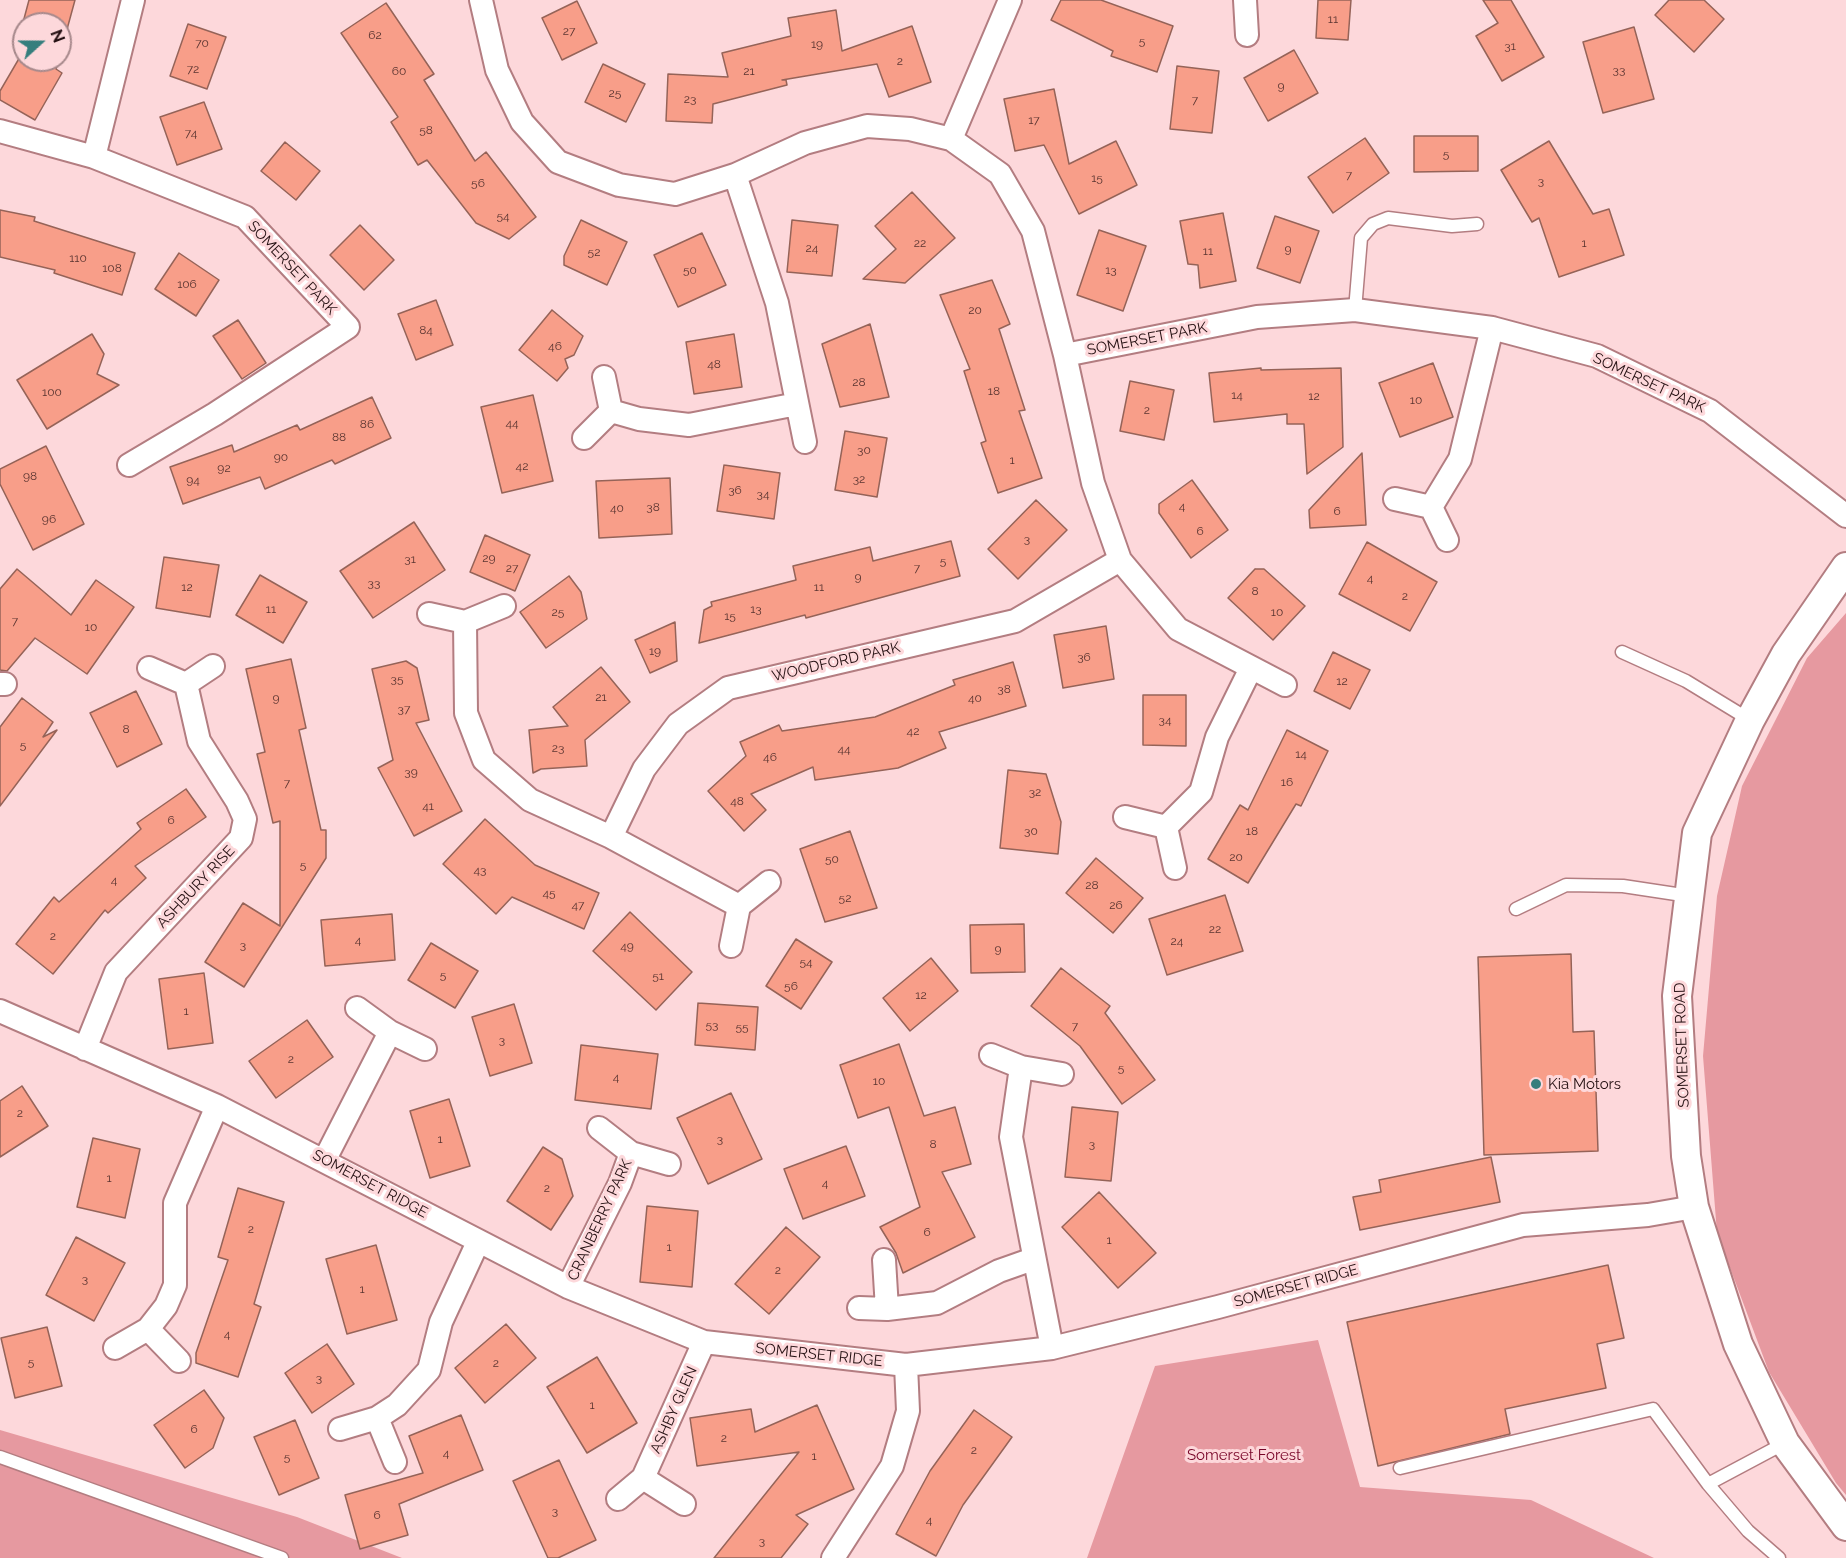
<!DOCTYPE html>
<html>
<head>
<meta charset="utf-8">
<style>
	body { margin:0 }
	#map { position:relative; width:1846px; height:1558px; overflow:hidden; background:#fdd8db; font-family:Raleway,sans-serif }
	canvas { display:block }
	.north { position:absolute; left:12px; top:12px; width:60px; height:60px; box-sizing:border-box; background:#fdd8db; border:2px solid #a6888b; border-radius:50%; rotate:69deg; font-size:16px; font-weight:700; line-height:24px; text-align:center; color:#241012 }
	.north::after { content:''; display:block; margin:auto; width:21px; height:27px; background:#357e7d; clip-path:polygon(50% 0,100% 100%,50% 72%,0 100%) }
</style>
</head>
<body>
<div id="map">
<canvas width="1846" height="1558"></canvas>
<div class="north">N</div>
</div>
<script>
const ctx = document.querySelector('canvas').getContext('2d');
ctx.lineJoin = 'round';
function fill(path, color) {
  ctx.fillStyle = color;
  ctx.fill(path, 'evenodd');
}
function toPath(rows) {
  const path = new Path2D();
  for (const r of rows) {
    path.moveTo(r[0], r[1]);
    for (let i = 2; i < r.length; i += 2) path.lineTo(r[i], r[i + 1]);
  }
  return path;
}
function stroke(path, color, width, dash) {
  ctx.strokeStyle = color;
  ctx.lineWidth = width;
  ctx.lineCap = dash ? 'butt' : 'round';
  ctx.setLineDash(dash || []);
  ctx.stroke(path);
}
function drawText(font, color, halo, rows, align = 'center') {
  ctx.font = font + ' Raleway,sans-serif';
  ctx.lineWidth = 6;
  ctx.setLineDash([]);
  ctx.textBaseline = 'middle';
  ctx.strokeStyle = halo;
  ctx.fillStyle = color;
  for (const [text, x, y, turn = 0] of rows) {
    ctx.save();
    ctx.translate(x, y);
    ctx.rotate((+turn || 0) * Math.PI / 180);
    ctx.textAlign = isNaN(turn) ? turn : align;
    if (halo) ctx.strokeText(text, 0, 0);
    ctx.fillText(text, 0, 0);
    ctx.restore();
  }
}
const green = toPath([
	[1846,613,1846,1495,1836,1483,1769,1372,1717,1233,1703,1056,1717,896,1742,786,1807,658],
	[1318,1340,1360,1487,1531,1500,1654,1558,1087,1558,1155,1366],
	[0,1430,297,1517,402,1558,0,1558]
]);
const building = toPath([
	[29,0,75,0,60,55,60,24,24,24,24,31,21,30,29,0],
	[1061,0,1101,0,1173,26,1157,72,1111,56,1113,51,1051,20,1061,0],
	[1318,0,1351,0,1348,40,1316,38,1318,0],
	[1483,0,1511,0,1544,57,1502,81,1476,36,1498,23,1483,0],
	[1669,0,1704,0,1724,19,1694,52,1655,15,1669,0],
	[577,1,597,43,562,60,542,18,577,1],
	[386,3,434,74,424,80,475,161,486,152,536,217,509,239,476,223,427,160,418,165,391,122,398,117,341,33,386,3],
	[836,10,842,51,912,26,931,82,889,97,877,64,782,80,786,80,787,85,713,104,712,123,666,121,668,74,728,77,722,53,791,36,788,18,836,10],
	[188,24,226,37,207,89,170,76,188,24],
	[1634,27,1654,99,1603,113,1583,42,1634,27],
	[24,50,24,60,59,60,56,69,62,73,35,120,0,100,0,91,24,50],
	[1294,50,1318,93,1268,121,1244,78,1294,50],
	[603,64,645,84,626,122,585,102,603,64],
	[1177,66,1219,71,1212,133,1170,129,1177,66],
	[1054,89,1069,164,1116,141,1137,185,1079,214,1044,145,1015,151,1004,99,1054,89],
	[204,102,222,149,177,165,160,117,204,102],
	[1414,136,1478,136,1478,171,1414,172,1414,136],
	[1365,138,1389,173,1333,213,1308,177,1365,138],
	[1549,141,1593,214,1609,209,1624,255,1559,277,1539,218,1532,222,1501,170,1549,141],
	[285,142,320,171,296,200,261,171,285,142],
	[912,192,955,238,905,283,863,279,896,249,875,226,912,192],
	[0,210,35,217,34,221,135,253,122,295,54,273,55,270,0,257,0,210],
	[1223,213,1236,281,1200,288,1198,265,1188,264,1180,221,1223,213],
	[1275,216,1319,231,1300,283,1257,268,1275,216],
	[581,220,627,242,607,285,564,265,564,256,581,220],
	[792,220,838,225,832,276,787,272,792,220],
	[360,225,394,260,364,290,330,255,360,225],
	[1099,230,1146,246,1123,311,1077,295,1099,230],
	[702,233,726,285,678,307,654,255,702,233],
	[179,253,219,280,196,316,155,289,179,253],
	[992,280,1010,324,999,329,1025,410,1019,411,1042,478,998,493,981,443,986,441,964,371,970,369,940,295,992,280],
	[436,300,453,345,416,360,398,314,436,300],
	[552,310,583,336,574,355,565,359,568,368,557,381,519,350,552,310],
	[238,320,266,363,242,379,213,336,238,320],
	[870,324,889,397,840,407,822,344,870,324],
	[92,334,104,354,97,374,119,385,47,429,17,380,92,334],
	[734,334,742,387,694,394,686,342,734,334],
	[1433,363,1453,417,1400,437,1379,383,1433,363],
	[1261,368,1261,370,1341,368,1343,447,1307,474,1304,424,1287,424,1287,414,1214,422,1209,373,1261,368],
	[1130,381,1174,390,1164,440,1120,431,1130,381],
	[533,395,553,481,502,493,481,407,533,395],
	[372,397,391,438,335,464,332,460,265,489,260,477,183,504,170,467,232,445,234,452,297,425,300,430,372,397],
	[845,431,887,438,877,497,835,490,845,431],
	[46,446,84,524,33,550,0,484,0,469,46,446],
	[1362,453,1366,525,1310,528,1309,510,1362,453],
	[724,465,780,473,774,519,717,511,724,465],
	[670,478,672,534,599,538,596,481,670,478],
	[1192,480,1228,530,1191,558,1159,513,1159,504,1192,480],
	[1036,500,1067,530,1018,579,988,549,1036,500],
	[414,522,445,570,373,618,340,571,414,522],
	[485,535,530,555,515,591,470,572,485,535],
	[951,541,960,576,806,618,805,615,699,643,704,610,712,606,711,602,796,580,793,566,870,547,873,561,951,541],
	[1367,542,1437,582,1410,631,1339,594,1367,542],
	[164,557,219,565,210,617,156,608,164,557],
	[17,569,71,615,96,580,134,607,87,674,35,638,7,671,0,670,0,589,17,569],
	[1255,569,1264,569,1305,606,1273,640,1228,598,1255,569],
	[260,575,307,602,283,643,236,615,260,575],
	[569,576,581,592,587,619,546,648,520,612,569,576],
	[675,622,677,661,650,673,635,640,675,622],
	[1106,626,1114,679,1063,688,1054,635,1106,626],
	[1333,652,1370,670,1350,709,1314,691,1333,652],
	[291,659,306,728,299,730,321,830,326,830,326,858,244,987,205,962,243,903,280,926,280,821,273,823,257,754,265,752,246,669,291,659],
	[406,661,417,668,429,720,416,723,462,811,414,836,378,768,393,760,372,669,406,661],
	[1013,662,1026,706,939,732,946,748,898,768,815,780,813,767,751,794,766,810,744,831,708,791,746,756,740,742,779,725,782,731,875,717,955,685,953,680,1013,662],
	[601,667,630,702,585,740,587,766,541,769,533,773,529,730,568,726,553,707,601,667],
	[136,691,162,744,117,767,90,713,136,691],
	[1143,695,1186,695,1186,746,1143,745,1143,695],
	[22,698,53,722,43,737,57,730,0,806,0,727,22,698],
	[1287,730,1328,751,1301,806,1296,804,1248,883,1208,859,1240,805,1248,810,1287,730],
	[1008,770,1046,774,1061,822,1058,854,1000,848,1008,770],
	[186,789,206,817,135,866,146,878,108,913,105,910,53,974,16,944,54,897,59,902,141,829,137,823,186,789],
	[485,819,535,865,599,893,584,929,512,897,496,914,443,864,485,819],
	[850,831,877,908,825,922,800,849,850,831],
	[1096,858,1143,898,1113,933,1066,893,1096,858],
	[1225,895,1243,951,1167,975,1149,919,1225,895],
	[630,912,692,972,656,1010,593,951,630,912],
	[392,914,395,960,325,966,321,920,392,914],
	[1024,924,1025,972,971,973,970,925,1024,924],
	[796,939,832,962,801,1009,766,986,796,939],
	[431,943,478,971,455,1008,408,980,431,943],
	[1571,954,1573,1032,1594,1031,1598,1151,1484,1155,1478,957,1571,954],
	[931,958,958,991,910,1031,883,998,931,958],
	[1061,968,1110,1006,1105,1013,1155,1080,1122,1104,1080,1046,1031,1006,1061,968],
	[204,973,213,1043,168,1049,159,979,204,973],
	[698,1003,758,1007,755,1050,695,1045,698,1003],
	[514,1004,532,1063,490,1076,472,1017,514,1004],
	[307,1020,333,1057,276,1098,249,1061,307,1020],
	[899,1044,924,1116,955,1107,971,1164,942,1172,975,1237,903,1273,896,1253,880,1227,920,1207,889,1107,858,1118,840,1065,899,1044],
	[581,1045,658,1054,651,1109,575,1100,581,1045],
	[22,1086,48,1126,0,1157,0,1101,22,1086],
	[731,1093,762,1159,708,1184,677,1118,731,1093],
	[449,1099,470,1166,430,1178,410,1111,449,1099],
	[1072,1107,1118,1112,1111,1181,1065,1177,1072,1107],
	[93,1138,140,1149,125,1218,77,1207,93,1138],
	[846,1146,865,1196,803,1219,784,1169,846,1146],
	[543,1147,562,1159,573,1196,551,1230,507,1201,543,1147],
	[1491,1157,1500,1202,1360,1230,1353,1197,1381,1192,1379,1180,1491,1157],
	[238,1188,284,1202,254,1304,261,1307,238,1377,196,1363,196,1353,228,1260,218,1257,238,1188],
	[1099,1192,1156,1253,1118,1288,1062,1227,1099,1192],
	[647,1206,698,1211,692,1287,640,1282,647,1206],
	[786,1227,820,1257,769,1314,735,1284,786,1227],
	[76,1237,125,1263,94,1321,46,1295,76,1237],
	[376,1245,397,1320,347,1334,326,1259,376,1245],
	[1608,1265,1624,1338,1597,1344,1606,1388,1505,1409,1510,1434,1378,1466,1347,1322,1608,1265],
	[506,1324,536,1358,485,1403,455,1368,506,1324],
	[47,1327,62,1386,15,1398,1,1338,47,1327],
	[327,1344,354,1384,312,1413,285,1373,327,1344],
	[597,1357,637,1423,587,1453,547,1387,597,1357],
	[204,1390,224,1418,213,1448,185,1468,154,1425,204,1390],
	[817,1405,854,1489,796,1515,808,1524,781,1558,714,1558,799,1452,697,1466,690,1418,751,1409,755,1432,817,1405],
	[974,1410,1012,1437,963,1505,936,1556,896,1534,930,1471,974,1410],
	[461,1415,483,1470,399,1504,408,1535,360,1549,345,1495,423,1473,409,1436,461,1415],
	[295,1420,319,1478,279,1495,254,1437,295,1420],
	[559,1460,596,1540,558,1558,548,1558,513,1481,559,1460]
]);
const service = toPath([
	[1355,310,1361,238,1373,224,1388,218,1452,226,1477,224],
	[1622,652,1686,681,1750,720],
	[1516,909,1566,885,1623,886,1689,896],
	[0,1457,282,1558],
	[1400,1468,1653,1409,1708,1484,1748,1531,1779,1558],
	[1708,1484,1785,1443]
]);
const minor = toPath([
	[481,0,497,70,522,122,558,162,619,185,675,194,735,175,805,143,867,126,910,129,951,139,1000,174,1033,231,1065,355,1093,483,1120,560,1178,629,1285,685],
	[1245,0,1247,35],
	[0,131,94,157,245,217,348,327,215,414,129,465],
	[951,139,1010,0],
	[94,157,133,0],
	[735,175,777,303,805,442],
	[1065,355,1257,317,1355,310,1492,328,1597,356,1710,411,1846,516],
	[611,411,639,419,689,425,797,404],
	[584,438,611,411,604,377],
	[1395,499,1431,507,1447,540],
	[1431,507,1460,459,1492,328],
	[429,614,465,622,504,606],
	[465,622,466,713,484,760,530,800,611,837,739,906],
	[0,684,5,684],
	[186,684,213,666],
	[1125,817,1166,827,1175,868],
	[1166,827,1201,792,1217,737,1251,668],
	[611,837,644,769,678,724,728,688,1015,621,1120,560],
	[731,946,739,906,769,882],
	[357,1008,390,1032,425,1049],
	[0,1011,217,1106,568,1287,704,1342,906,1365,1052,1348,1218,1307,1523,1225,1648,1215,1694,1207],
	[85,1049,116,972,241,838,245,819,237,801,199,741,186,684,149,668],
	[991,1055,1021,1067,1062,1074],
	[1021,1067,1011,1137,1052,1348],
	[599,1128,631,1153,669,1164],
	[325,1159,390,1032],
	[884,1260,887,1309],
	[568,1287,620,1183,631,1153],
	[859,1308,887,1309,937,1303,999,1271,1033,1259],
	[148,1329,179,1361],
	[115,1348,148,1329,166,1306,175,1285,175,1203,217,1106],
	[377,1418,395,1462],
	[340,1429,377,1418,397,1405,429,1370,441,1322,478,1242],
	[643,1478,684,1504],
	[618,1499,643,1478,704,1342],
	[833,1558,892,1466,908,1411,906,1365]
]);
const tertiary = toPath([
	[1846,567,1786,654,1750,720,1697,833,1677,996,1686,1156,1694,1207,1738,1344,1785,1443,1846,1526]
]);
const markers = [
	[1536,1084,6,"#357e7d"]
];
const numberNames = [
	["11",1333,19],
	["27",569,31],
	["62",375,35],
	["5",1142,41],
	["70",202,43],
	["19",817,44],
	["31",1510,46],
	["2",900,61],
	["72",193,69],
	["33",1619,70],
	["60",399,71],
	["21",749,71],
	["9",1281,86],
	["25",615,93],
	["23",690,99],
	["7",1195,100],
	["17",1034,120],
	["58",426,130],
	["74",191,133],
	["5",1446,154],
	["7",1349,175],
	["15",1097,178],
	["3",1541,181],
	["56",478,183],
	["54",503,216],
	["22",920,243],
	["1",1584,243],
	["24",812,248],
	["9",1288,249],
	["11",1208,251],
	["52",594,252],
	["110",78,258],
	["108",112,268],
	["50",690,270],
	["13",1111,270],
	["106",187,284],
	["20",975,310],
	["84",426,330],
	["46",555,346],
	["48",714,364],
	["28",859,382],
	["18",994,391],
	["100",52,392],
	["14",1237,395],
	["12",1314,396],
	["10",1416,400],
	["2",1147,410],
	["44",512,423],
	["86",367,424],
	["88",339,437],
	["30",864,450],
	["90",281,457],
	["1",1012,460],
	["42",522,466],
	["92",224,468],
	["98",30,476],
	["32",859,479],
	["94",193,480],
	["36",735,490],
	["34",763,494],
	["4",1182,506],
	["38",653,507],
	["40",617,508],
	["6",1337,511],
	["96",49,519],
	["6",1200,531],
	["3",1027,539],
	["29",489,558],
	["31",410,559],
	["5",943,561],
	["27",512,568],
	["7",917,568],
	["9",858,577],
	["4",1370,578],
	["33",374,583],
	["12",187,587],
	["11",819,587],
	["8",1255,591],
	["2",1405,596],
	["11",271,609],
	["13",756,609],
	["25",558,612],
	["10",1277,612],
	["15",730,616],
	["7",15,621],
	["10",91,627],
	["19",655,651],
	["36",1084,657],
	["35",397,679],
	["12",1342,681],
	["38",1004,689],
	["21",601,697],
	["9",276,698],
	["40",975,698],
	["37",404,709],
	["34",1165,720],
	["8",126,729],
	["42",913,731],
	["5",23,745],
	["23",558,748],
	["44",844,749],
	["14",1301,754],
	["46",770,757],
	["39",411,772],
	["16",1287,782],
	["7",287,783],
	["32",1035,792],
	["48",737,801],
	["41",428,806],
	["6",171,820],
	["30",1031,831],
	["18",1252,831],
	["20",1236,857],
	["50",832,859],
	["5",303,865],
	["43",480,870],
	["4",114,880],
	["28",1092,885],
	["45",549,893],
	["52",845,898],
	["47",578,905],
	["26",1116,905],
	["22",1215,929],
	["2",53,936],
	["4",358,940],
	["24",1177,941],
	["3",243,945],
	["49",627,946],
	["9",998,949],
	["54",806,962],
	["5",443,975],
	["51",658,976],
	["56",791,986],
	["12",921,995],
	["1",186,1011],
	["53",712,1025],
	["7",1075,1026],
	["55",742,1027],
	["3",502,1040],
	["2",291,1059],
	["5",1121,1068],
	["4",616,1077],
	["10",879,1081],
	["2",20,1113],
	["1",440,1139],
	["3",720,1139],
	["8",933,1144],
	["3",1092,1144],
	["1",109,1178],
	["4",825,1183],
	["2",547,1188],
	["2",251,1229],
	["6",927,1232],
	["1",1109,1240],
	["1",669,1247],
	["2",778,1270],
	["3",85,1279],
	["1",362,1289],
	["4",227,1334],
	["5",31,1362],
	["2",496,1363],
	["3",319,1378],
	["1",592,1405],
	["6",194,1429],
	["2",724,1438],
	["2",974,1450],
	["4",446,1453],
	["1",814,1456],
	["5",287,1457],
	["3",555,1511],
	["6",377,1515],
	["4",929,1520],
	["3",762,1541]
];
const streetNames = [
	["SOMERSET PARK",292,268,47],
	["SOMERSET PARK",1147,339,-11],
	["SOMERSET PARK",1649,383,25],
	["WOODFORD PARK",836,662,-13],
	["ASHBURY RISE",196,887,-47],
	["SOMERSET ROAD",1682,1045,-92],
	["SOMERSET RIDGE",370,1184,28],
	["CRANBERRY PARK",600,1220,-65],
	["SOMERSET RIDGE",1296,1286,-15],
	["SOMERSET RIDGE",819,1355,6],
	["ASHBY GLEN",674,1410,-66]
];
const poiNames = [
	["Kia Motors",1548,1084]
];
const parkNames = [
	["Somerset Forest",1244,1455]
];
fill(green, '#e699a0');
fill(building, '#f89e89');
stroke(building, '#956358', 1.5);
stroke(service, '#b37d81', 15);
stroke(minor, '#b37d81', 26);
stroke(tertiary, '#b37d81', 32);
stroke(service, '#fff', 12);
stroke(minor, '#fff', 22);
stroke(tertiary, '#fff', 28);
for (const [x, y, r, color] of markers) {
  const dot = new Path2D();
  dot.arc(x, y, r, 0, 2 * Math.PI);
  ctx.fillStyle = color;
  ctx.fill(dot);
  stroke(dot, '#fdd8db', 2);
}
drawText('12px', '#593430', null, numberNames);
drawText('15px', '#241012', '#fdd8db', streetNames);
drawText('15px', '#241012', '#fdd8db', poiNames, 'left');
drawText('15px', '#780528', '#fdd8db', parkNames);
</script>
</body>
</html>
